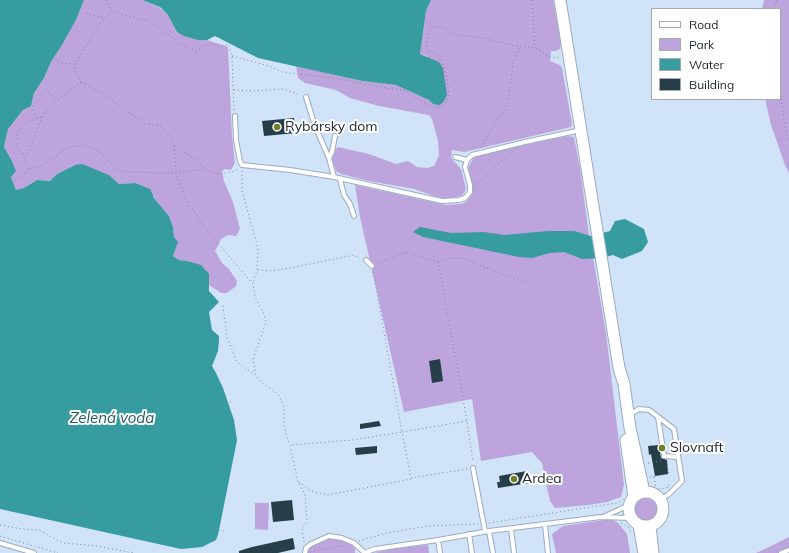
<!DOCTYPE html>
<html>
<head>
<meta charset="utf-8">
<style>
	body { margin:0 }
	#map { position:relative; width:789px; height:553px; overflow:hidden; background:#d0e3f8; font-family:Mulish,sans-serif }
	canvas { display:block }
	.legend { position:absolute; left:651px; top:8px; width:130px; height:92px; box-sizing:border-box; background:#fff; border:1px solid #a7a9ad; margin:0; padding:5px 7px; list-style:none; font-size:12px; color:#222931 }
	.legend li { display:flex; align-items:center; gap:8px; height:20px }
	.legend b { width:20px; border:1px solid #a7a9ad }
</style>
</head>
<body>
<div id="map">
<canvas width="789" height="553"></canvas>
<ul class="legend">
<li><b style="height:5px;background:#fff"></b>Road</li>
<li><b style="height:11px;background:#bea4dd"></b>Park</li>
<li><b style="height:11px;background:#369c9f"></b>Water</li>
<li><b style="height:11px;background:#263e48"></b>Building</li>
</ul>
</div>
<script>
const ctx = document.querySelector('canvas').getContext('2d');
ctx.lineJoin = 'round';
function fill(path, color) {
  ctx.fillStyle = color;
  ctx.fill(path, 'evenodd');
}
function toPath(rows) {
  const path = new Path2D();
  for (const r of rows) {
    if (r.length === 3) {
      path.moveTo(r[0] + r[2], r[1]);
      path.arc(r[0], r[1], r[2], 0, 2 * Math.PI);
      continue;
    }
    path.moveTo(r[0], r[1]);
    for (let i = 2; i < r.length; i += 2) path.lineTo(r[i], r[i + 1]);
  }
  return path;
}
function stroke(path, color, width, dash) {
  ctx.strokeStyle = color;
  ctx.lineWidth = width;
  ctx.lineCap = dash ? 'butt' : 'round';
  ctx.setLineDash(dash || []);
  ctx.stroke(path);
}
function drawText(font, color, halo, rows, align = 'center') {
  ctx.font = font + ' Mulish,sans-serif';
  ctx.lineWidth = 4;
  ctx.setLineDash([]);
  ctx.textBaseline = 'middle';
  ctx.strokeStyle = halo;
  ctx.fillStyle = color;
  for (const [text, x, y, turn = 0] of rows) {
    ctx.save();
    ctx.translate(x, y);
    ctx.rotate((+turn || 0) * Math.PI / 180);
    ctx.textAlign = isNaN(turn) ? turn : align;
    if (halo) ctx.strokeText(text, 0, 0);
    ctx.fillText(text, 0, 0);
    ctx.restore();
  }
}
const green = toPath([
	[84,0,142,0,159,7,168,15,177,32,198,40,207,40,228,47,232,136,235,163,231,170,225,169,222,171,224,181,233,202,240,229,236,236,228,235,221,239,215,251,222,263,229,269,237,281,236,286,227,293,221,293,209,285,209,274,187,261,179,260,173,256,177,243,174,237,173,227,169,216,153,197,135,183,119,184,109,175,75,165,57,174,50,181,37,180,24,188,16,190,11,177,16,171,12,161,4,147,8,129,23,110,31,106,34,93,44,78,51,62,62,45,76,20],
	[431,0,553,0,561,43,560,49,556,51,551,51,550,61,560,65,562,68,572,124,571,127,464,152,452,150,451,158,461,169,466,189,462,196,450,198,440,198,414,189,369,181,341,174,336,171,330,155,338,147,369,154,396,164,408,161,417,167,427,168,434,166,439,155,438,141,432,119,429,115,379,106,350,98,336,90,305,83,298,78,296,66,362,81,396,85,429,100,433,104,427,56,420,54,426,11],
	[764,0,789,0,789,173,785,165,771,125,765,99,780,99,780,9,762,9],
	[568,136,574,137,580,168,588,228,606,333,624,485,621,497,607,502,588,505,555,508,550,501,548,492,542,463,532,452,481,461,472,399,404,412,360,217,355,185,446,205,461,204,467,201,471,196,473,188,468,168,473,158,509,148],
	[645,510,12],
	[255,503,269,503,268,530,255,529],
	[611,519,618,523,627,534,630,553,556,553,552,534,563,526],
	[789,537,789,553,756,553,767,548],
	[332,538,341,539,349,544,355,548,355,553,307,553,311,547,323,540],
	[428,545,429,553,373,553,400,548]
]);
const water = toPath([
	[0,0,84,0,76,20,62,45,51,62,44,78,34,93,31,106,23,110,8,129,4,147,12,161,16,171,11,177,16,190,24,188,37,180,50,181,57,174,75,165,82,164,109,175,119,184,135,183,150,189,153,195,153,197,169,216,173,227,174,237,178,242,173,256,179,260,187,261,201,265,209,274,209,291,219,302,209,312,212,330,219,336,219,341,218,351,212,366,216,373,223,388,234,420,237,440,218,535,216,540,202,547,181,549,0,509],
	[142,0,431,0,426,11,420,54,439,62,443,68,447,95,444,101,440,105,433,104,429,100,396,85,362,81,258,58,215,36,207,40,198,40,184,36,177,32,168,15,160,7],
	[625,219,644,229,648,242,642,251,622,259,613,255,602,258,582,259,564,252,550,253,532,258,519,257,423,237,413,232,420,227,451,233,484,232,504,235,548,231,574,231,591,236,610,231,615,221]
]);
const building = toPath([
	[294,118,296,133,264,136,262,121],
	[440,359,443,381,432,383,429,361],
	[379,421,381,426,360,429,360,424],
	[659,445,661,458,667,460,668,474,655,476,651,454,649,455,648,446],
	[377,446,377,453,356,455,355,448],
	[527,471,529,483,498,488,497,482,500,482,499,476],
	[292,500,294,520,273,522,271,502],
	[293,538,295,549,278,553,239,553,239,551,252,547]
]);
const path = toPath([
	[106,0,111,11],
	[532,0,535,48],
	[774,9,777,0],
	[86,13,103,18],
	[232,56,269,66,282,72,333,78,391,89,405,90,426,104,437,108,444,105,449,97,448,86,445,70,440,56,426,49,428,35,431,27,441,27,456,35,483,38,510,45,535,48,550,57,561,58],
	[56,59,56,61,61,63,74,64],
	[81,82,100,92,145,124,160,126,165,130,174,145,198,162,204,169,213,173,221,174,235,171,239,168],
	[46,89,56,100],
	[234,90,256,91,283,89,300,95],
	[780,91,786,133,789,142],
	[33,106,33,109,37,118],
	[41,117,27,122,17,131,18,148,23,155,29,169,41,166,69,147,82,145,98,150,118,171,155,173,176,173,204,169],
	[174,146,176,172],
	[482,148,485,139,508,104,513,64,520,46],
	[23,155,29,152,42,117,52,104,81,82,74,69,75,64,104,18,112,11,138,19,147,20,185,47,197,51,204,45,229,45,232,56,234,111],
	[242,171,242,191,258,248,257,270,253,283],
	[177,176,186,200,208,232,253,284,255,297,263,312,266,322,253,360,256,376,262,383,278,394,284,406,284,426,289,444],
	[15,181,24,174,28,169],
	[475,186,512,151],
	[438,262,446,258,462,258,509,277,525,281],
	[377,263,406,252,438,262,467,421,473,462],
	[258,270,271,271,290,268,354,255,360,258],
	[223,306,227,337,237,362,255,375],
	[214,406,232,402],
	[648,463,661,461],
	[467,469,411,478,402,432,467,421],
	[650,477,669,474,667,461],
	[654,477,656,490,669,487,668,482],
	[299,482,310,490,318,493,328,495,411,479],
	[489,523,617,503,625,498],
	[621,523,628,527,631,533],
	[0,525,22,529,39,530,63,543,97,546,134,553],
	[207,527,224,531],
	[0,536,58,553],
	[359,541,387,533,428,526,478,524],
	[304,542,302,529,307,521,305,494,298,482,290,445,352,440,402,432,373,271],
	[310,552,345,545]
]);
const lane = toPath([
	[306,97,315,126,329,158,334,177,442,201,459,200,465,198,470,192,470,185,465,167,467,160,472,155,525,142,581,130],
	[235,116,236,140,240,161,242,165,290,170,334,177],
	[455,157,467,160],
	[329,158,332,152,335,136],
	[340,179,344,195,350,204,354,216],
	[366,260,372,266],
	[629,415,639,409,649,410,674,429,682,481,668,495,659,499],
	[658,417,664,456,678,457],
	[473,468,485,531],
	[603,517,629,505],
	[545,525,548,553],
	[511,529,514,553],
	[489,531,493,553],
	[469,534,472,553],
	[438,540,440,553],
	[0,543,34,553],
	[305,553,306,548,311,544,329,536,342,538,354,543,365,553],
	[364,553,375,549,438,540,489,531,601,517,631,518],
	[781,553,789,550]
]);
const secondary = toPath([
	[560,0,619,368,624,384,630,428,644,492],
	[626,440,634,497],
	[646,509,17],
	[639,525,644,553],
	[650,526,653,553]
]);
const markers = [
	[277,127,4,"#737e2a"],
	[662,448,4,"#737e2a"],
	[514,479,4,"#737e2a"]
];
const poiNames = [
	["Rybársky dom",285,127],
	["Slovnaft",670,448],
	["Ardea",522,479]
];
const waterNames = [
	["Zelená voda",112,418]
];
fill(green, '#bea4dd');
fill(water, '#369c9f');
fill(building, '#263e48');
stroke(lane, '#9bacc0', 6);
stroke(secondary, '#9bacc0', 13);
stroke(path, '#788594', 1, [1, 3]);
stroke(lane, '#fff', 4);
stroke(secondary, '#fff', 11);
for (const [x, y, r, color] of markers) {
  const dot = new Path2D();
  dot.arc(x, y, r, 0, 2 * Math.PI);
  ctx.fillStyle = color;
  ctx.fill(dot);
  stroke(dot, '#fff', 1.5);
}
drawText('14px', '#222931', '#fff', poiNames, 'left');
drawText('italic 15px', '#245b5d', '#fff', waterNames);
</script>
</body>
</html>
